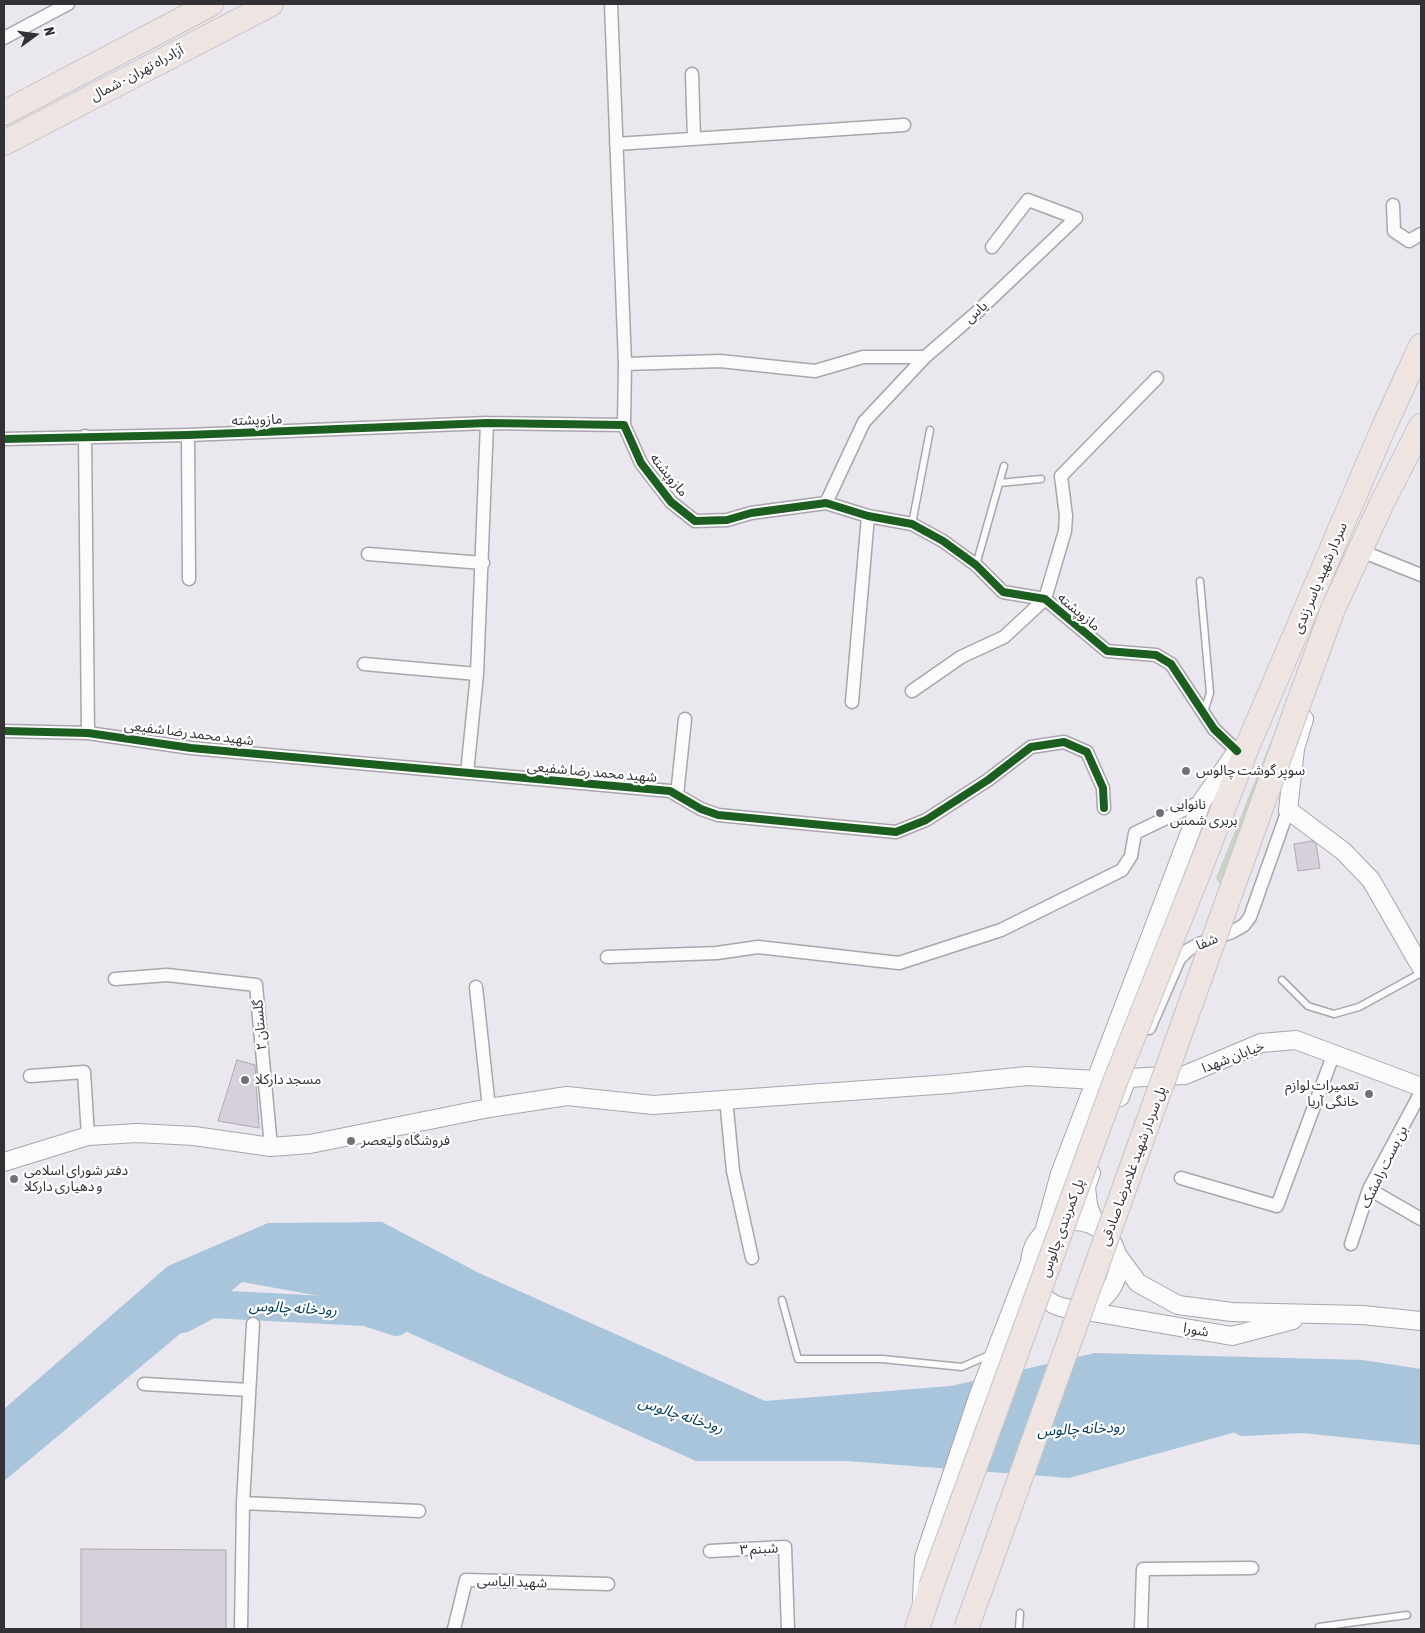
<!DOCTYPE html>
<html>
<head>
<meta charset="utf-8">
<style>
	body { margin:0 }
	#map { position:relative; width:1425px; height:1633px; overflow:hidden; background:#eae7ee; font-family:"Asap Condensed",sans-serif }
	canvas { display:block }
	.frame { position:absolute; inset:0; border:5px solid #333136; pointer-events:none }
	.north { position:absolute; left:10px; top:10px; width:50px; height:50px; -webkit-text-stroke:4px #fff; paint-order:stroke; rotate:76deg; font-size:14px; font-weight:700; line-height:20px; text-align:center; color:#333136 }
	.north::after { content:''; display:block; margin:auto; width:18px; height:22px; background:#333136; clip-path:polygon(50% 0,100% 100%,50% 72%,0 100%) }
</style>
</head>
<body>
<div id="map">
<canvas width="1425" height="1633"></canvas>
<div class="frame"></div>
<div class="north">N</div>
</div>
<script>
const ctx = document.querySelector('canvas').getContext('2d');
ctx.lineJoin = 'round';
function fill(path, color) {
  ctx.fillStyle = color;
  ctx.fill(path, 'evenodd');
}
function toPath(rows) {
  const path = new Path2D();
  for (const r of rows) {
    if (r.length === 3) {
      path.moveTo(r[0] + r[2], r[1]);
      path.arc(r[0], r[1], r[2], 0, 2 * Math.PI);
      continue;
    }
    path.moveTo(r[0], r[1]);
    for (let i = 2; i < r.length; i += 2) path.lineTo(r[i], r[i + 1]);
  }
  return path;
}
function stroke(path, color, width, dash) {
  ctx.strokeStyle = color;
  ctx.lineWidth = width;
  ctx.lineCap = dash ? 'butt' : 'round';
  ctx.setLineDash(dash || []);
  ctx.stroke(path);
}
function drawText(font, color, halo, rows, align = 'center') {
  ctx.font = font + ' "Asap Condensed","Noto Sans Arabic",sans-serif';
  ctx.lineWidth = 4.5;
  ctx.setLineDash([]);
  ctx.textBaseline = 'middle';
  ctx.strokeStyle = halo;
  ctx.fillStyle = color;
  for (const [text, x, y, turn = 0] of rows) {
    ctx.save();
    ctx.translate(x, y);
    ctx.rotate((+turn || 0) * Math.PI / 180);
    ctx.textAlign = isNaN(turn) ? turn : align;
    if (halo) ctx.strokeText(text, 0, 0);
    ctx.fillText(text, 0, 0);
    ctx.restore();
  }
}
const green = toPath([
	[1297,676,1222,883,1219,883,1216,878]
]);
const water = toPath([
	[382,1222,479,1273,765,1401,951,1386,1095,1353,1363,1360,1421,1369,1421,1421,1316,1410,1069,1478,847,1461,696,1461,331,1298,242,1282,4,1481,4,1409,168,1266,268,1223]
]);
const river = toPath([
	[183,1319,211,1304,366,1312,396,1322],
	[1244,1422,1303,1419,1421,1431]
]);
const building = toPath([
	[1312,841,1316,844,1320,868,1298,871,1294,844,1312,841],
	[237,1060,255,1065,259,1128,218,1121,237,1060],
	[81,1549,226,1550,226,1629,81,1629,81,1549]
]);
const lane = toPath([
	[999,483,1041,479],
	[912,524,930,430],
	[976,565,1004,466],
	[1200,581,1210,693,1204,712],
	[1282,980,1308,1006,1334,1014,1359,1007,1421,973],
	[782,1300,798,1359,882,1359,962,1367,991,1354],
	[1019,1629,1020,1613],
	[1320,1629,1319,1627,1407,1615]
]);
const street = toPath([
	[611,4,625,364,624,425],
	[4,38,68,4],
	[692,74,694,139],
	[616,144,904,125],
	[1393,205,1394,231,1409,241,1421,234],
	[625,364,720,361,815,371,863,357,925,357],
	[188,435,189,579],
	[85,436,88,733],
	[4,439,188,435,487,423,624,425,641,463,671,502,695,521,727,520,751,513,826,503,868,516,912,524,943,541,976,565,1003,592,1045,599,1107,651,1156,655,1171,664,1214,729,1237,751],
	[826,503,864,422,925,357,976,313,1076,218,1028,200,992,247],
	[1361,551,1421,575],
	[368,554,483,563],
	[364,664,477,674],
	[912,691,961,657,1004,637,1045,599,1065,531,1066,516,1061,476,1157,378],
	[852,702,868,516],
	[4,731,88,733,191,748,670,791,701,809,718,815,896,832,926,820,988,780,1031,747,1064,742,1087,752,1103,788,1104,808],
	[467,773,477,674,487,423],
	[677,795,685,719],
	[607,957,717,953,758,947,899,963,1001,930,1122,870,1131,856,1135,833,1202,801],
	[115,979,167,975,256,985,271,1147],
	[476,987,489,1108],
	[1149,1028,1179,959,1188,950,1199,944,1232,932,1244,925,1250,917,1288,810],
	[30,1076,84,1072,88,1136],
	[726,1099,733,1171,752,1258],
	[1181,1178,1277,1206,1334,1053],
	[1369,1189,1421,1219],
	[1351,1244,1369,1189,1421,1092],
	[144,1384,249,1390],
	[243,1503,419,1511],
	[710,1551,785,1547,788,1629],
	[241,1629,243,1503,253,1324],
	[454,1629,466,1580,608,1584],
	[1141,1629,1143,1569,1252,1568]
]);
const secondary = toPath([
	[1304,719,1295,749,1288,810,1343,851,1371,880,1421,967],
	[1120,1097,1127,1078,1185,1075,1261,1043,1296,1040,1421,1087],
	[4,1162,88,1136,137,1133,194,1136,271,1147,310,1144,489,1108,567,1096,653,1105,949,1084,1027,1076,1095,1080],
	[1091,1173,1086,1187,1088,1205,1096,1227],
	[1074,1265,44],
	[1044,1232,1060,1174,1202,801,1237,751,1243,748],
	[1118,1256,1138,1283,1178,1305,1232,1312,1362,1315,1421,1321],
	[1080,1310,1232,1336,1293,1320],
	[922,1599,924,1558,978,1397,1029,1265]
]);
const highway = toPath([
	[4,113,211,4],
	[4,143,271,4],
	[1299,702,1333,609,1381,505,1421,426],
	[1199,871,1248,745,1383,429,1421,346],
	[917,1629,931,1587]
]);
const highwayBridge = toPath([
	[931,1587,1115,1082,1199,871],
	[966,1629,1299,702]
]);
const cycleway = toPath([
	[4,439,188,435,487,423,624,425,641,463,671,502,695,521,727,520,751,513,826,503,868,516,912,524,943,541,976,565,1003,592,1045,599,1107,651,1156,655,1171,664,1214,729,1237,751],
	[4,731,88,733,191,748,670,791,701,809,718,815,896,832,926,820,988,780,1031,747,1064,742,1087,752,1103,788,1104,808]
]);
const markers = [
	[1186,771,5,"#737176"],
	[1160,813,5,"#737176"],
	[245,1080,5,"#737176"],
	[1369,1094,5,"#737176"],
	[351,1141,5,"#737176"],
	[14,1179,5,"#737176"]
];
const streetNames = [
	["آزادراه تهران - شمال",137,73,-28],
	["یاس",976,312,-42],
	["مازوپشته",257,420,-2],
	["مازوپشته",669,475,51],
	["سردار شهید یاسر زندی",1320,578,-67],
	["مازوپشته",1079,612,40],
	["شهید محمد رضا شفیعی",189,733,7],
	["شهید محمد رضا شفیعی",592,772,5],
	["شفا",1207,942,-22],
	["گلستان ۲",260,1025,-95],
	["خیابان شهدا",1233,1057,-21],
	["پل سردار شهید غلامرضا صادقی",1133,1166,-70],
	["بن بست رامشک",1384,1167,-64],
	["پل کمربندی چالوس",1062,1228,-70],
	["شورا",1196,1330,10],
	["شبنم ۳",759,1549,-3],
	["شهید الیاسی",512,1582,2]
];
const poiNames = [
	["سوپر گوشت چالوس",1196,771],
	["نانوایی",1170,805],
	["بربری شمس",1170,821],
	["مسجد دارکلا",255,1080],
	["تعمیرات لوازم",1359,1086,"right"],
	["خانگی آریا",1359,1102,"right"],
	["فروشگاه ولیعصر",361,1141],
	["دفتر شورای اسلامی",24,1171],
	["و دهیاری دارکلا",24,1187]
];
const waterNames = [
	["رودخانه چالوس",293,1308,3],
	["رودخانه چالوس",681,1415,18],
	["رودخانه چالوس",1081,1429,-3]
];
fill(green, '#cad2c3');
fill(water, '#a8c5dc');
stroke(river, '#a8c5dc', 28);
fill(building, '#d5d0dc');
stroke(building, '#acaaaf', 1);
stroke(lane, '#a8a6ab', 9);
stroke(street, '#a8a6ab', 15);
stroke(secondary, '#a8a6ab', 20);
stroke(highway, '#c7c5c9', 26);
stroke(lane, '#fcfbfc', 6);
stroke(street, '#fcfbfc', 12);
stroke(secondary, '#fcfbfc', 18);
stroke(highway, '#eee4e1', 24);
stroke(highwayBridge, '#c7c5c9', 26, []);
stroke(highwayBridge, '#eee4e1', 24);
stroke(cycleway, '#1b5e20', 8);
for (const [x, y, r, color] of markers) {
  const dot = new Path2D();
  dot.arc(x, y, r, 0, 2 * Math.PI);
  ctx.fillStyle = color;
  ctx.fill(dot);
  stroke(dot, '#fff', 2);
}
drawText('14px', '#333136', '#fff', streetNames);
drawText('14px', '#333136', '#fff', poiNames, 'left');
drawText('italic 15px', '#003a57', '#fff', waterNames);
</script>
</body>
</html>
